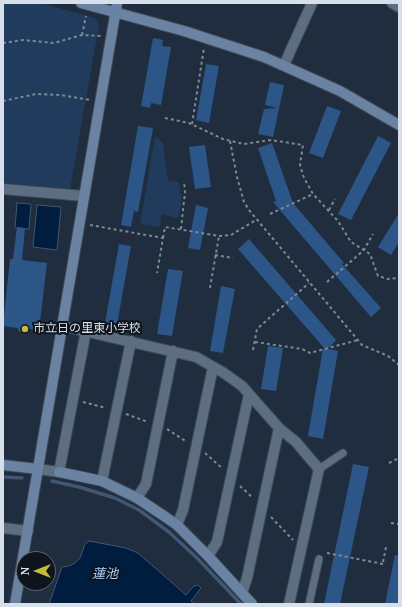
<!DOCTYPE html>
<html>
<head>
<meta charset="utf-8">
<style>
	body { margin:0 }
	#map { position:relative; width:402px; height:607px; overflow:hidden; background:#1f2d3e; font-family:"PT Serif",serif }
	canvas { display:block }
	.frame { position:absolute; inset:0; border:4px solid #d6dfea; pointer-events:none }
	.north { position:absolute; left:16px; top:551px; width:40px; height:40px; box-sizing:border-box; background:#0f151d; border:1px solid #5f666f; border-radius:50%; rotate:270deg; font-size:11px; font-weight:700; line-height:16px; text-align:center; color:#d6dfea }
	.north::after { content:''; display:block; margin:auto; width:14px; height:18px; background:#c7bb3c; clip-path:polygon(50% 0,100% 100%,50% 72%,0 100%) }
</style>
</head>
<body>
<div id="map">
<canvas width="402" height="607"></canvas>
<div class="frame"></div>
<div class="north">N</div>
</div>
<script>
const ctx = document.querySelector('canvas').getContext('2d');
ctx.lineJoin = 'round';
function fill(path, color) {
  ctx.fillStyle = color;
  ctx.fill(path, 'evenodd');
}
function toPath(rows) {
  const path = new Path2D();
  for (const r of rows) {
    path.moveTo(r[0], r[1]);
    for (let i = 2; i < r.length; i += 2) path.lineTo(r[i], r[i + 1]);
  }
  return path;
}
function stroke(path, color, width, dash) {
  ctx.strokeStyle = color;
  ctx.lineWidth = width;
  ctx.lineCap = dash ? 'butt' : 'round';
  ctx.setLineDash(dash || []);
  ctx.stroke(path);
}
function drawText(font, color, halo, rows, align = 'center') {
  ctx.font = font + ' "PT Serif","Noto Sans JP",serif';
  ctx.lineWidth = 4;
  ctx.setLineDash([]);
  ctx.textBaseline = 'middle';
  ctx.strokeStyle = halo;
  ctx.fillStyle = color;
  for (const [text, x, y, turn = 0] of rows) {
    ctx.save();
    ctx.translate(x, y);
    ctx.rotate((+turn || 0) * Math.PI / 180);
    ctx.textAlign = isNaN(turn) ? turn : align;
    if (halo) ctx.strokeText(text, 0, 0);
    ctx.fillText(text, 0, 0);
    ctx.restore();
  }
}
const green = toPath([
	[3,3,41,3,95,18,99,25,70,189,3,183],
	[155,136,163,143,168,181,179,182,181,195,181,206,178,218,162,214,160,227,140,224]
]);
const water = toPath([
	[17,203,31,204,29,229,15,228,17,203],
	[37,205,61,207,57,250,33,247,37,205],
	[89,541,126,548,138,553,186,595,194,586,198,585,201,588,191,601,194,604,49,604,62,567,69,566,75,563,80,558,85,544,89,541]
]);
const stream = toPath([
	[3,477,22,478],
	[52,481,79,487,115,498,139,510,169,532,197,558,241,604]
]);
const building = toPath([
	[153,38,163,40,162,46,171,47,161,105,151,103,150,108,141,106],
	[206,64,219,66,209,123,196,120],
	[270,82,284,85,273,137,258,134,264,109,277,108,265,105],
	[327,106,341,111,323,158,309,153],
	[138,126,153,128,138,212,134,211,131,227,121,225],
	[378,136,391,143,351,220,338,214],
	[272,143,293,203,344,263,342,264,381,308,371,317,273,202,276,201,258,148],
	[205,145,211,187,195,189,189,147],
	[196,205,208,208,200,250,188,248],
	[399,213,399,242,391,255,378,247],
	[17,227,25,228,22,260,47,263,39,330,27,329,27,332,18,331,18,328,3,326,10,259,13,259],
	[249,239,336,340,328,349,338,351,323,439,308,436,323,348,325,349,238,249],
	[119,244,131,246,117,325,105,323],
	[168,269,183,271,172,336,157,334],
	[221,286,235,289,223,353,210,351],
	[268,346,283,348,276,391,261,389],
	[353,464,369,467,340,604,324,604],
	[395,555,399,556,399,604,385,604]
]);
const path = toPath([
	[82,35,86,16],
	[3,43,23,40,54,43,82,35,102,36],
	[3,101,36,94,61,95,90,100],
	[165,118,189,123,223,139,244,144,271,140,303,145,300,165,304,178,313,194,338,221,351,242,370,254,378,276,388,279,399,278],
	[192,124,204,48],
	[230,141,237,177,244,202,249,210,362,345,388,356,399,365],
	[329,210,335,199],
	[270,214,313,194],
	[90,225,163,238,157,273],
	[181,229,185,192,184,181],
	[163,238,165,227,219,236,231,235,256,220],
	[215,255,233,258],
	[327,282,364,250,373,234],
	[210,288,219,236],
	[255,342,302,349,310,353,358,340],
	[253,350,257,329,309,283],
	[83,402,106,408],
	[126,414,148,422],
	[167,429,187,442],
	[205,453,223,469],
	[389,463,399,458],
	[240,486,253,498],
	[271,517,293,540],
	[391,523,399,524],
	[327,553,383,564],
	[383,562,386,547]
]);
const lane = toPath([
	[319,469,343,453],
	[309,604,319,559]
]);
const street = toPath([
	[392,3,399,7],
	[284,65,312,3],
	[3,189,84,196],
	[62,326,196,357,224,373,242,386,279,428,296,442,319,469,289,604],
	[38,469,59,472,86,331],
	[102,481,131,341],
	[137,498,146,484,173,351],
	[177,525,183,510,213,367],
	[3,528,28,531],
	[208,556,217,542,249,394],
	[242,593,247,578,279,428]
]);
const secondary = toPath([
	[81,3,184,31,264,57,340,91,399,125],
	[3,465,38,469],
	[59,472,102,481,137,498,167,518,177,525,208,556,252,604],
	[15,604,117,3]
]);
const markers = [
	[25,329,4,"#c7bb3c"]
];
const poiNames = [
	["市立日の里東小学校",33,329]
];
const waterNames = [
	["蓮池",105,574]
];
fill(green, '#203b5c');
fill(water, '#001c3f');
stroke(water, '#405672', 1);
stroke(stream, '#405672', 3.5);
fill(building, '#2d5688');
stroke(lane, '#3e4a57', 9);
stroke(street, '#3e4a57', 12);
stroke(secondary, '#3e4a57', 12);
stroke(path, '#7d8997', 2, [3, 3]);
stroke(lane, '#5e6e81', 7);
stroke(street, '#5e6e81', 10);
stroke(secondary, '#6a83a3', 10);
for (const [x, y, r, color] of markers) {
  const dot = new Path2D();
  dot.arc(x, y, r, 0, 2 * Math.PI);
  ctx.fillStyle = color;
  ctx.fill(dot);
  stroke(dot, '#0f151d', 1.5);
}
drawText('12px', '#d6dfea', '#0f151d', poiNames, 'left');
drawText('italic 13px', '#abd0fd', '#0f151d', waterNames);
</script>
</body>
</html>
